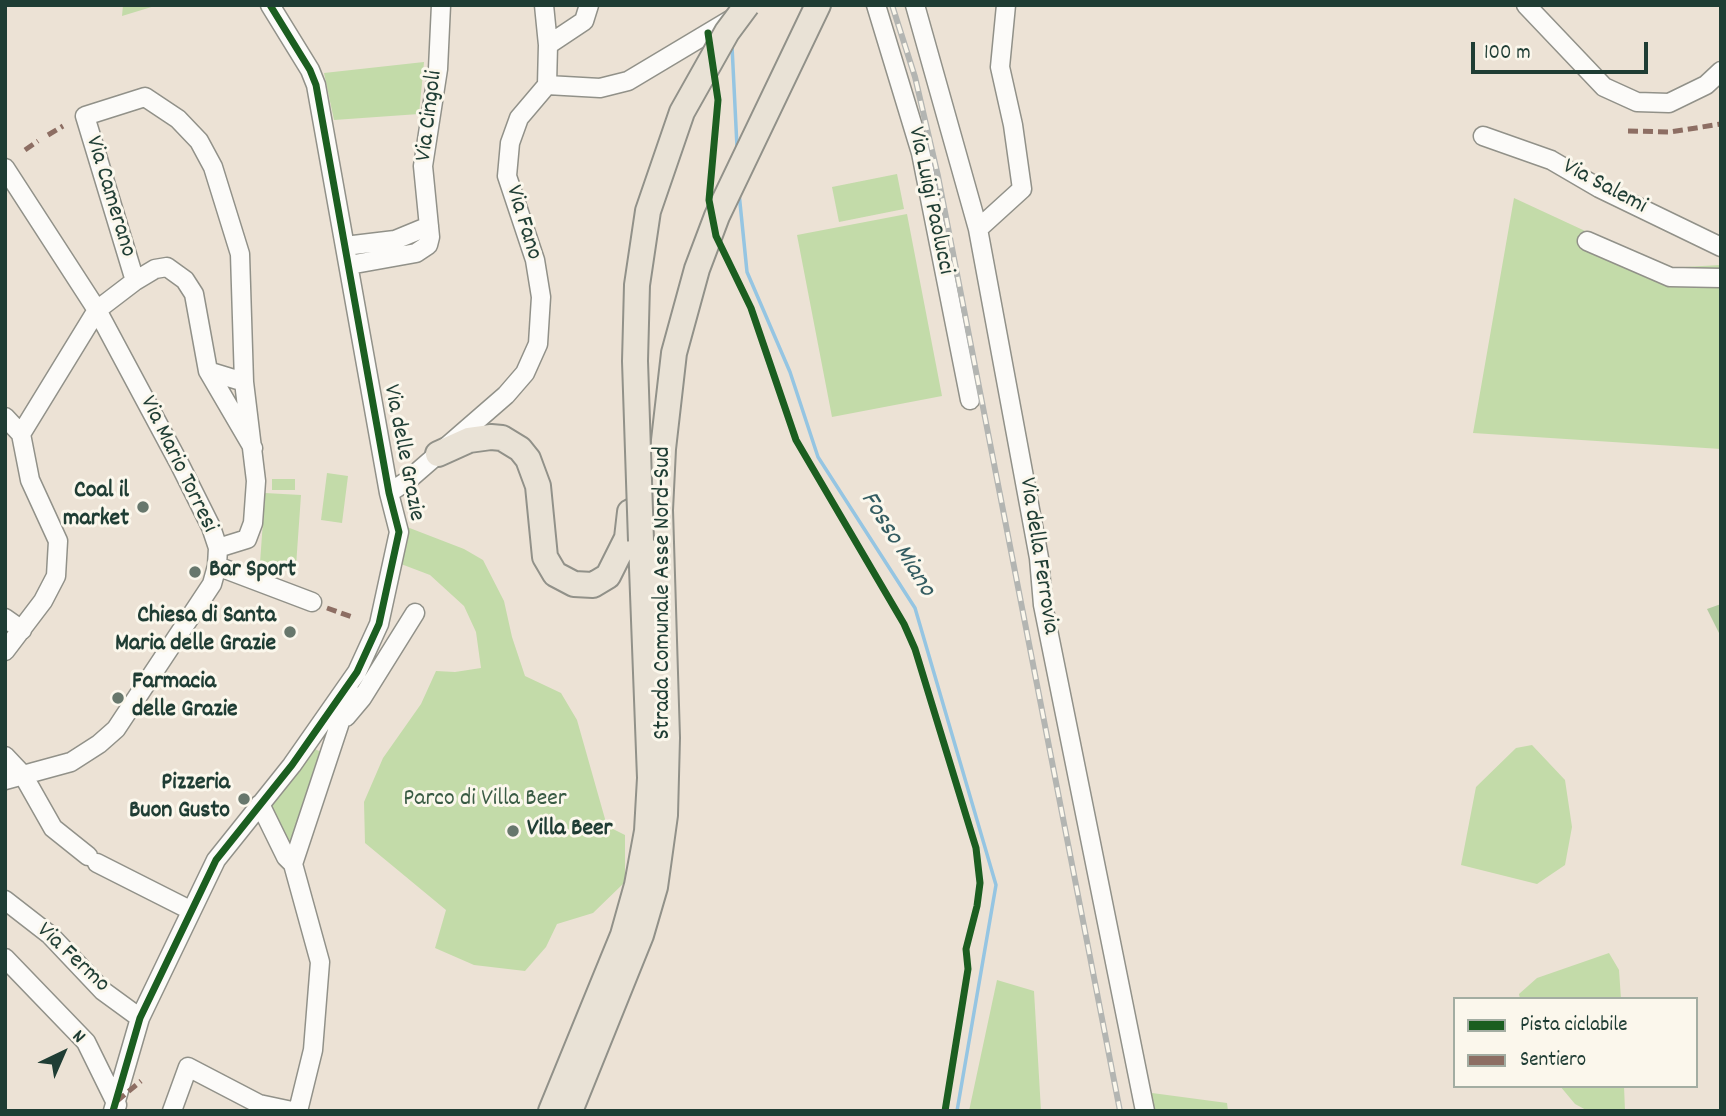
<!DOCTYPE html>
<html>
<head>
<meta charset="utf-8">
<style>
	body { margin:0 }
	#map { position:relative; width:1726px; height:1116px; overflow:hidden; background:#ece2d5; font-family:Dekko,sans-serif }
	canvas { display:block }
	.frame { position:absolute; inset:0; border:7px solid #1f3d34; pointer-events:none }
	.legend { position:absolute; left:1453px; top:997px; width:245px; height:91px; box-sizing:border-box; background:#fbf7ec; border:2px solid #a3ada2; margin:0; padding:9px 12px; list-style:none; font-size:21px; color:#1f3d34 }
	.legend li { display:flex; align-items:center; gap:14px; height:35px }
	.legend b { width:35px; border:2px solid #a3ada2 }
	.north { position:absolute; left:28px; top:1018px; width:70px; height:70px; -webkit-text-stroke:5px #fbf7ec; paint-order:stroke; rotate:44deg; font-size:19px; font-weight:700; line-height:28px; text-align:center; color:#1f3d34 }
	.north::after { content:''; display:block; margin:auto; width:24px; height:32px; background:#1f3d34; clip-path:polygon(50% 0,100% 100%,50% 72%,0 100%) }
	.scale { position:absolute; left:1471px; top:42px; width:177px; height:32px; box-sizing:border-box; border:4px solid #1f3d34; border-top:0; padding-left:9px; font-size:21px; line-height:24px; white-space:nowrap; color:#1f3d34; -webkit-text-stroke:5px #fbf7ec; paint-order:stroke }
</style>
</head>
<body>
<div id="map">
<canvas width="1726" height="1116"></canvas>
<div class="frame"></div>
<ul class="legend">
<li><b style="height:9px;background:#1b5e20"></b>Pista ciclabile</li>
<li><b style="height:9px;background:#8d6e63"></b>Sentiero</li>
</ul>
<div class="north">N</div>
<div class="scale">100 m</div>
</div>
<script>
const ctx = document.querySelector('canvas').getContext('2d');
ctx.lineJoin = 'round';
function fill(path, color) {
  ctx.fillStyle = color;
  ctx.fill(path, 'evenodd');
}
function toPath(rows) {
  const path = new Path2D();
  for (const r of rows) {
    path.moveTo(r[0], r[1]);
    for (let i = 2; i < r.length; i += 2) path.lineTo(r[i], r[i + 1]);
  }
  return path;
}
function stroke(path, color, width, dash) {
  ctx.strokeStyle = color;
  ctx.lineWidth = width;
  ctx.lineCap = dash ? 'butt' : 'round';
  ctx.setLineDash(dash || []);
  ctx.stroke(path);
}
function drawText(font, color, halo, rows, align = 'center') {
  ctx.font = font + ' Dekko,sans-serif';
  ctx.lineWidth = 6;
  ctx.setLineDash([]);
  ctx.textBaseline = 'middle';
  ctx.strokeStyle = halo;
  ctx.fillStyle = color;
  for (const [text, x, y, turn = 0] of rows) {
    ctx.save();
    ctx.translate(x, y);
    ctx.rotate((+turn || 0) * Math.PI / 180);
    ctx.textAlign = isNaN(turn) ? turn : align;
    if (halo) ctx.strokeText(text, 0, 0);
    ctx.fillText(text, 0, 0);
    ctx.restore();
  }
}
const green = toPath([
	[123,5,158,5,122,16],
	[424,62,419,114,334,120,324,73],
	[897,174,904,209,839,222,832,187],
	[1514,198,1665,268,1721,265,1721,449,1473,433],
	[907,214,942,396,832,417,797,235],
	[327,473,348,476,342,523,321,520],
	[272,479,295,479,295,490,272,490],
	[265,493,301,495,296,566,260,563],
	[407,527,464,549,483,560,504,601,512,637,525,676,561,693,577,720,607,826,625,835,625,882,593,913,557,924,546,947,525,971,474,965,435,948,446,910,365,843,364,802,383,758,421,704,436,671,455,672,481,668,476,632,464,606,430,575,401,564],
	[1532,745,1565,780,1572,827,1565,865,1537,884,1461,865,1476,787,1516,748],
	[315,749,323,753,291,848,270,808],
	[1609,953,1619,970,1621,999,1520,999,1519,994,1537,978],
	[997,980,1034,991,1041,1111,969,1111],
	[1560,1086,1624,1086,1625,1111,1588,1111,1575,1104],
	[1152,1093,1227,1103,1228,1111,1151,1111]
]);
const forest = toPath([
	[1721,604,1721,637,1707,609]
]);
const stream = toPath([
	[732,46,737,147],
	[739,193,747,272,790,372,818,457,915,608,996,885,957,1111]
]);
const minor = toPath([
	[876,5,921,153,970,400],
	[915,5,978,229,1039,558,1043,605,1145,1111],
	[1526,5,1604,87,1637,102,1669,103,1706,85,1721,71],
	[548,45,584,21,589,5],
	[547,85,600,88,628,81,735,17],
	[1483,136,1551,160,1599,188,1721,247],
	[5,168,97,310,180,465,211,527,218,548,217,566,212,584,116,729,99,744,71,762,5,780],
	[978,229,1022,189,1013,125,1000,67,1006,5],
	[1587,241,1670,277,1721,278],
	[345,246,395,240,429,226],
	[349,265,416,253,428,245,430,237,423,166,438,69,441,5],
	[208,371,244,382,256,481,253,523,247,539,218,548],
	[244,382,240,254,213,167,199,141,178,119,145,97,85,116,135,281,155,269,167,267,185,280,194,294,208,371,253,448],
	[5,417,21,434],
	[389,493,407,481,506,395,525,373,538,344,541,297,535,260,507,176,510,143,519,118,547,85,548,45,544,5],
	[217,566,312,602],
	[5,618,22,630],
	[5,651,43,601,56,576,58,541,30,480,21,434,97,310,135,281],
	[346,717,362,698,415,613],
	[5,756,23,775,53,828,88,856],
	[260,804,286,857,293,864],
	[97,863,190,910],
	[5,900,50,935,103,991,140,1018],
	[5,958,86,1042,117,1105],
	[113,1111,140,1018,216,860,292,765,357,672,379,624,399,532,389,493,316,85,310,70,270,5],
	[172,1111,188,1067,259,1104,292,1111],
	[298,1111,313,1050,320,962,293,864,350,692]
]);
const highway = toPath([
	[438,454,469,440,491,437,502,438,520,449,528,459,538,486,545,557,555,574,574,584,593,585,608,576,627,538,630,512],
	[551,1111,623,935,637,885,647,831,650,778,641,541],
	[570,1111,641,935,655,887,665,815,667,738,660,510,663,449,674,353,697,269,717,216,818,5]
]);
const rail = toPath([
	[892,5,915,77,938,176,1120,1111]
]);
const highwayBridge = toPath([
	[641,541,635,361,637,285,648,211,682,112,727,32,747,5]
]);
const quiet = toPath([
	[1628,131,1670,132,1721,124],
	[48,135,63,126],
	[25,150,38,141],
	[327,608,352,617],
	[117,1101,141,1081]
]);
const cycleway = toPath([
	[708,33,718,100,709,200,716,236,751,308,796,440,904,624,915,649,976,848,980,883,977,906,966,949,968,969,945,1111],
	[113,1111,140,1018,216,860,292,765,357,672,379,624,399,532,389,493,316,85,310,70,270,5]
]);
const markers = [
	[143,507,7,"#67776c"],
	[195,572,7,"#67776c"],
	[290,632,7,"#67776c"],
	[118,698,7,"#67776c"],
	[244,799,7,"#67776c"],
	[513,831,7,"#67776c"]
];
const streetNames = [
	["Via Cingoli",431,116,-83],
	["Via Salemi",1604,188,28],
	["Via Camerano",109,197,73],
	["Via Luigi Paolucci",929,201,78],
	["Via Fano",522,223,73],
	["Via delle Grazie",402,453,79],
	["Via Mario Torresi",177,465,64],
	["Via della Ferrovia",1037,556,81],
	["Strada Comunale Asse Nord-Sud",665,593,-90],
	["Via Fermo",72,959,43]
];
const poiNames = [
	["Coal il",129,493],
	["market",129,521],
	["Bar Sport",209,572,"left"],
	["Chiesa di Santa",276,618],
	["Maria delle Grazie",276,646],
	["Farmacia",132,684,"left"],
	["delle Grazie",132,712,"left"],
	["Pizzeria",230,785],
	["Buon Gusto",230,813],
	["Villa Beer",527,831,"left"]
];
const parkNames = [
	["Parco di Villa Beer",485,801]
];
const waterNames = [
	["Fosso Miano",896,545,58]
];
fill(green, '#c3dba9');
fill(forest, '#b1ca9f');
stroke(stream, '#95c5e2', 3.5);
stroke(minor, '#919189', 21);
stroke(highway, '#919189', 28);
stroke(minor, '#fcfbf9', 18);
stroke(highway, '#e9e2d6', 24);
stroke(rail, '#b3b5b2', 6);
stroke(rail, '#fbf7ec', 3.5, [10]);
stroke(highwayBridge, '#919189', 28, []);
stroke(highwayBridge, '#e9e2d6', 24);
stroke(quiet, '#8d6e63', 5, [10, 5]);
stroke(cycleway, '#1b5e20', 7);
for (const [x, y, r, color] of markers) {
  const dot = new Path2D();
  dot.arc(x, y, r, 0, 2 * Math.PI);
  ctx.fillStyle = color;
  ctx.fill(dot);
  stroke(dot, '#fbf7ec', 2.5);
}
drawText('24px', '#1f3d34', '#fbf7ec', streetNames);
drawText('bold 24px', '#1f3d34', '#fbf7ec', poiNames, 'right');
drawText('24px', '#395b44', '#fbf7ec', parkNames);
drawText('italic 26px', '#335c61', '#fbf7ec', waterNames);
</script>
</body>
</html>
